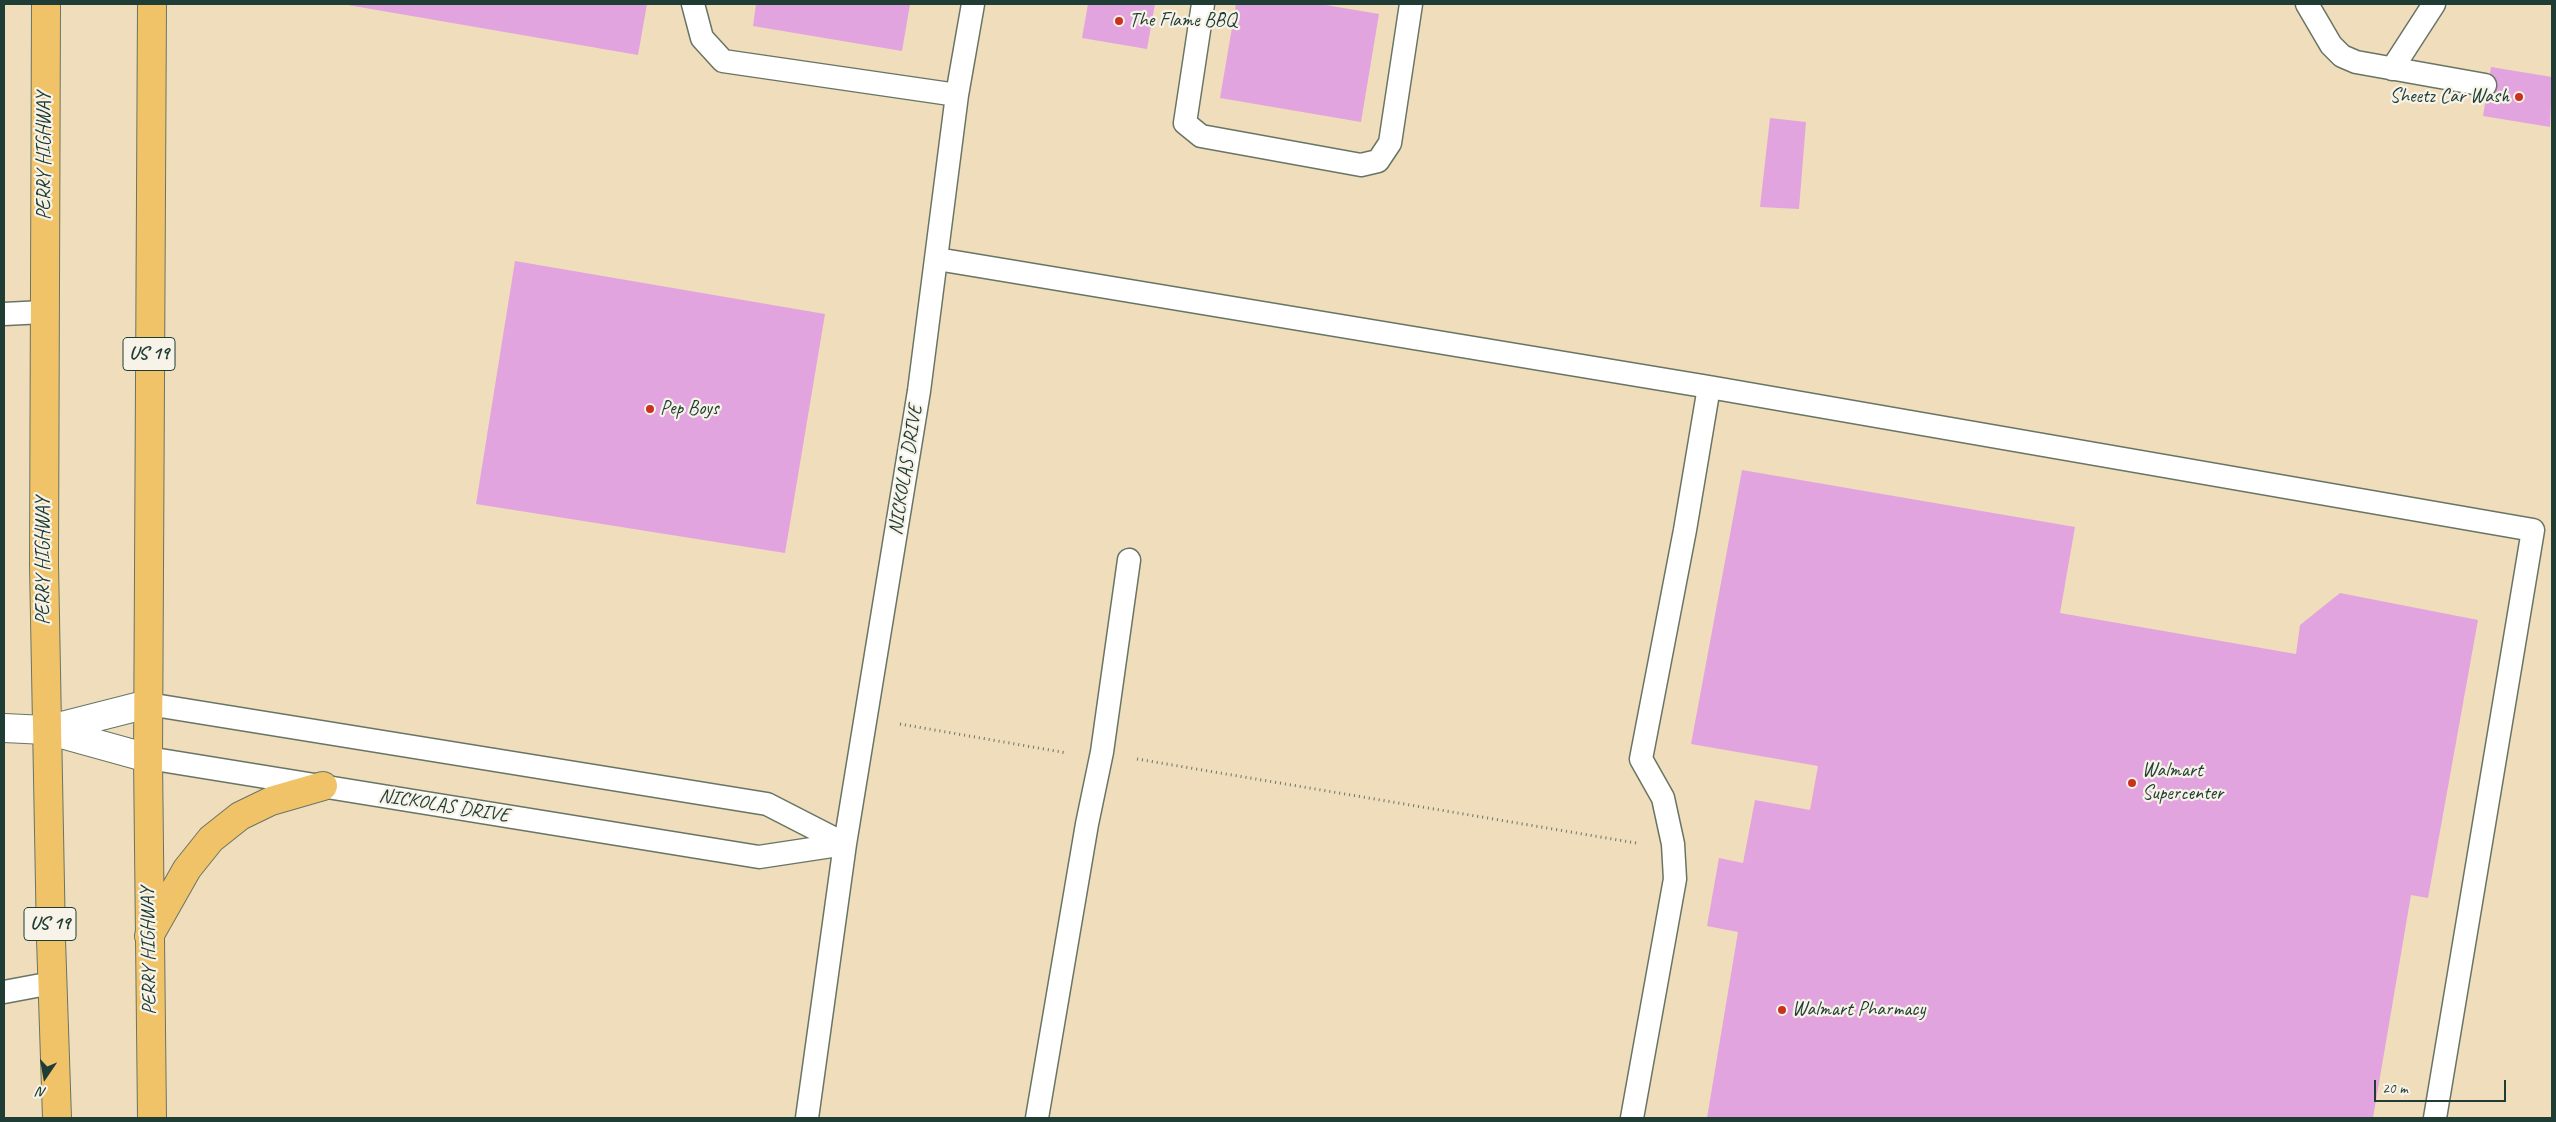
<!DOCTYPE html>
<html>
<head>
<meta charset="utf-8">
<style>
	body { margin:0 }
	#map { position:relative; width:2556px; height:1122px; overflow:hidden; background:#f0ddbc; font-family:Caveat,sans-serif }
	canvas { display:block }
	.frame { position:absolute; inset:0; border:5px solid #1f3d34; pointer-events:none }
	.north { position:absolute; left:20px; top:1052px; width:50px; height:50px; -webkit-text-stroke:4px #f7f3e8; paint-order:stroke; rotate:192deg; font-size:14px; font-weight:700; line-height:20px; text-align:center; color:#1f3d34 }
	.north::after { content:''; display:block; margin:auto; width:18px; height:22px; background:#1f3d34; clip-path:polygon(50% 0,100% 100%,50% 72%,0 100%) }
	.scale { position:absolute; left:2374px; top:1080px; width:132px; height:22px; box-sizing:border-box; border:2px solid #1f3d34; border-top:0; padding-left:6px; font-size:15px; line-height:18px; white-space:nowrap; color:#1f3d34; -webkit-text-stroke:4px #f7f3e8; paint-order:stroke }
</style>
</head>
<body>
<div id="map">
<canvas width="2556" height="1122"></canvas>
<div class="frame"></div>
<div class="north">N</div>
<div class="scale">20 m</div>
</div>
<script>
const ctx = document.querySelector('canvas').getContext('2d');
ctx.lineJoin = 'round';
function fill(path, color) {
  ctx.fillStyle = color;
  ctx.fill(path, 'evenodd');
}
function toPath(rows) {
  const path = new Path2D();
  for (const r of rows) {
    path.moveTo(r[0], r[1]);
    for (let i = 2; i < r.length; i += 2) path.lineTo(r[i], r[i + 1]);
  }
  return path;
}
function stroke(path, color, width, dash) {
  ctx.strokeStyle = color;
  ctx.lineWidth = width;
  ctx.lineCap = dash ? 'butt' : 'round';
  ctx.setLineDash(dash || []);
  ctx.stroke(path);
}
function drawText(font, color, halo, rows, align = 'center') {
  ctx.font = font + ' Caveat,sans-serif';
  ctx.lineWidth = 4.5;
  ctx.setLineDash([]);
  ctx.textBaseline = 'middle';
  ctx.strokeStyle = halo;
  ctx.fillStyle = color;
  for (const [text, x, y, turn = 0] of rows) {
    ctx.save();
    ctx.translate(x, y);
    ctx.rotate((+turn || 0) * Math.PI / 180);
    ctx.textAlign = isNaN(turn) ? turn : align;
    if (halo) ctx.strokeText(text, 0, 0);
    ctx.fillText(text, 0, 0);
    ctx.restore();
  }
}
const building = toPath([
	[342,4,647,4,638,55],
	[756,4,910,4,902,51,753,26],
	[1088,4,1155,4,1147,49,1082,38],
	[1236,4,1320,4,1379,14,1361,122,1220,98],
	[2491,67,2552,77,2550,127,2483,116],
	[1770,118,1806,122,1799,209,1760,207],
	[515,261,825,314,785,553,476,504],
	[1742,470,2075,527,2060,613,2296,654,2300,625,2340,593,2478,620,2428,898,2411,895,2373,1118,1707,1118,1738,932,1707,926,1719,858,1743,863,1755,800,1810,810,1818,766,1691,744]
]);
const path = toPath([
	[900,724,1067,753],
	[1137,759,1636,843]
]);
const service = toPath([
	[693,4,702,38,723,61,957,95],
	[1203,4,1185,123,1201,136,1361,165,1378,161,1390,143,1411,4],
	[2307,4,2331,45,2342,56,2356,62,2485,85],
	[2392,69,2434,4],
	[937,259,1709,387,2533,530,2435,1118],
	[4,314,44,312],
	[148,704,767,804,845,844],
	[148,758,759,857,845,844],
	[4,992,52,983],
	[807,1118,845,844,919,391,957,95,973,4],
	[1037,1118,1087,824,1102,752,1129,560],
	[1632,1118,1675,879,1673,844,1663,798,1641,759,1685,530,1709,387]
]);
const minor = toPath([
	[4,728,46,730,148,704],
	[47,730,148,758]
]);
const primary = toPath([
	[46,4,44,564,51,939,57,1118],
	[152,4,148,758,152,1118],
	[149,936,187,869,211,839,240,816,271,801,323,786]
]);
const markers = [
	[1119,21,5,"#c8321e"],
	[2519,97,5,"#c8321e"],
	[650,409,5,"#c8321e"],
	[2132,783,5,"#c8321e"],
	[1782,1010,5,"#c8321e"]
];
const shields = [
	[149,354,52],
	[50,924,52]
];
const shieldNames = [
	["US 19",149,354],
	["US 19",50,924]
];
const poiNames = [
	["The Flame BBQ",1129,21],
	["Sheetz Car Wash",2509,97,"right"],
	["Pep Boys",660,409],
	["Walmart",2142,771],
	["Supercenter",2142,794],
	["Walmart Pharmacy",1792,1010]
];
const streetNames = [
	["PERRY HIGHWAY",45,156,-90],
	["NICKOLAS DRIVE",906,470,-81],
	["PERRY HIGHWAY",44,561,-90],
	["NICKOLAS DRIVE",444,806,9],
	["PERRY HIGHWAY",149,951,-91]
];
fill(building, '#e2a4de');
stroke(service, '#687564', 25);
stroke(minor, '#687564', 30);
stroke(primary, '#687564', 30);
stroke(path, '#687564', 3, [1, 4]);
stroke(service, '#fff', 22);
stroke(minor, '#fff', 28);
stroke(primary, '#f1c369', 28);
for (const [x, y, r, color] of markers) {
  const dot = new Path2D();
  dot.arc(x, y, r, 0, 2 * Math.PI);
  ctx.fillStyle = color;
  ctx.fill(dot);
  stroke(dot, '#f7f3e8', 2);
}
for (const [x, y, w] of shields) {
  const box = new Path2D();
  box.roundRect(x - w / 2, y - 16.5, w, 33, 4);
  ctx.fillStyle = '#f7f3e8';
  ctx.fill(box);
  stroke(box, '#1f3d34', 1);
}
drawText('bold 19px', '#1f3d34', null, shieldNames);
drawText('20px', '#1f3d34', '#f7f3e8', poiNames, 'left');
drawText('20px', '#1f3d34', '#f7f3e8', streetNames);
</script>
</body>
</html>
